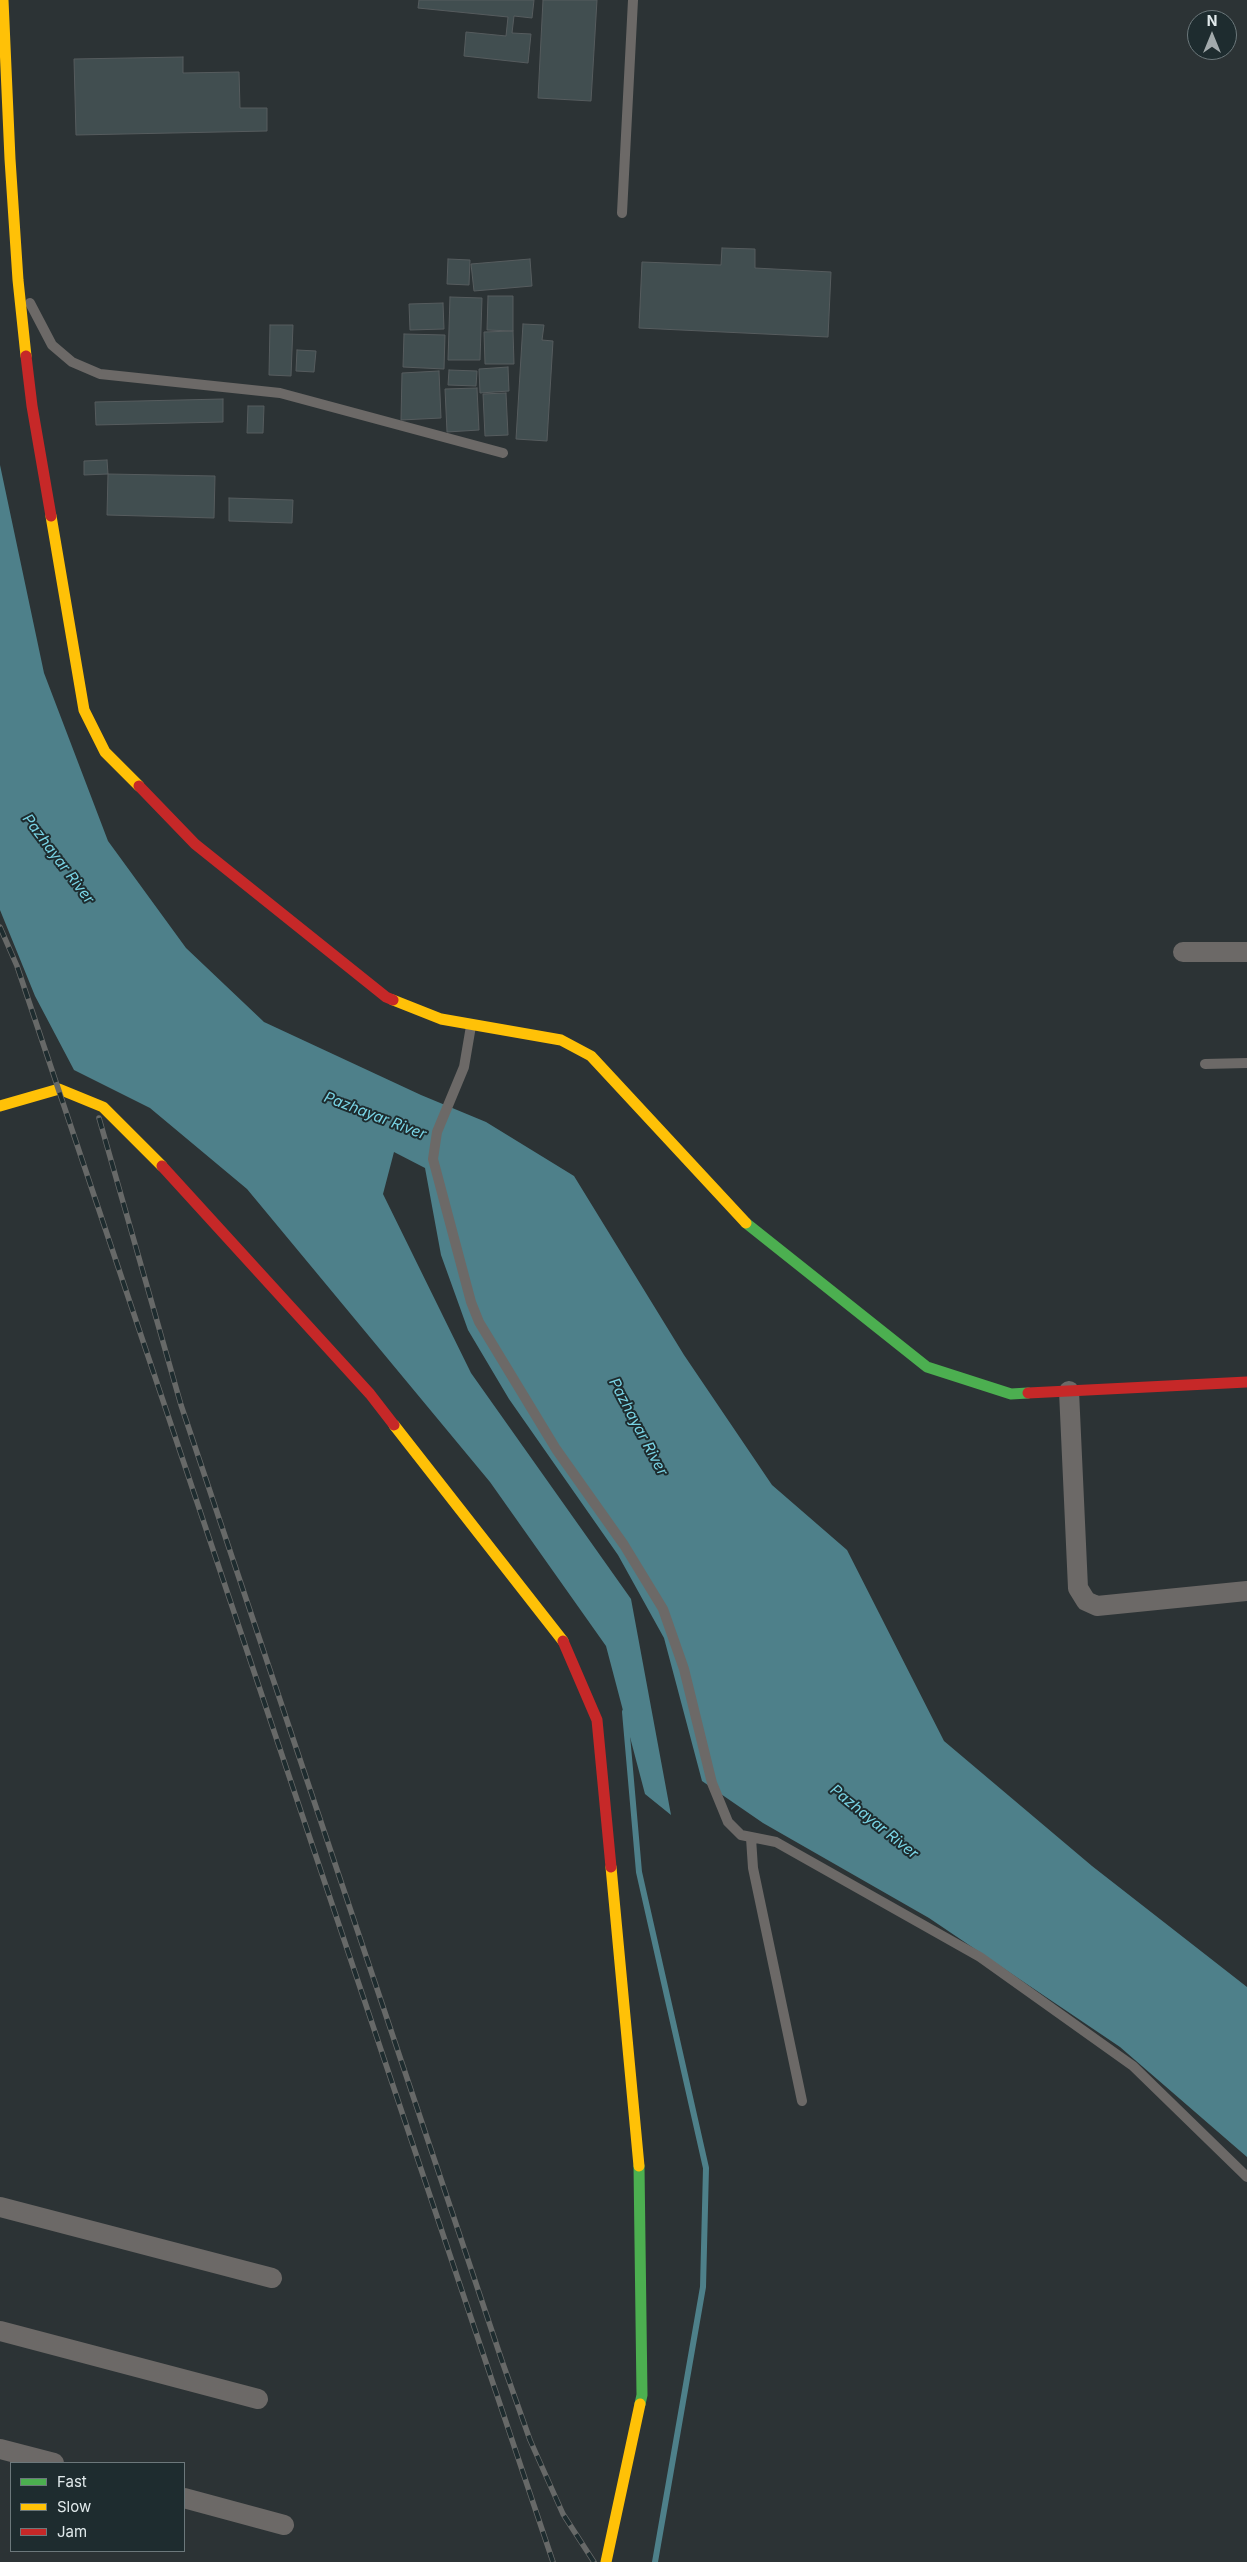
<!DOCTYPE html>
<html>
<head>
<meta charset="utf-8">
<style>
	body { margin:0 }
	#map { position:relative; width:1247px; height:2562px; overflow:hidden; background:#2c3335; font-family:Inter,sans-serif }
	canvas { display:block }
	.legend { position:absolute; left:10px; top:2462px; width:175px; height:90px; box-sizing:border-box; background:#1e2c2f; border:1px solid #6c787b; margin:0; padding:6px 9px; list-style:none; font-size:15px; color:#e1eaec }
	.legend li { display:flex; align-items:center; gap:10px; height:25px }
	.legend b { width:25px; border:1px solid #6c787b }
	.north { position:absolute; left:1187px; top:10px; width:50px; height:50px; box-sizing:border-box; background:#1e2c2f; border:1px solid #6c787b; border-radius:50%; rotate:0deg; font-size:14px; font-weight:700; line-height:20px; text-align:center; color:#e1eaec }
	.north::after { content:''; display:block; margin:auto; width:18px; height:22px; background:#a2aaac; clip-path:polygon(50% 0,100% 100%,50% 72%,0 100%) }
</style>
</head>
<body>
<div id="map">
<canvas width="1247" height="2562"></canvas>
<ul class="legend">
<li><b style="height:6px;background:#4caf50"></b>Fast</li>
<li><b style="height:6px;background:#ffc107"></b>Slow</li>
<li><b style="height:6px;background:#c62828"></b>Jam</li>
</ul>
<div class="north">N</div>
</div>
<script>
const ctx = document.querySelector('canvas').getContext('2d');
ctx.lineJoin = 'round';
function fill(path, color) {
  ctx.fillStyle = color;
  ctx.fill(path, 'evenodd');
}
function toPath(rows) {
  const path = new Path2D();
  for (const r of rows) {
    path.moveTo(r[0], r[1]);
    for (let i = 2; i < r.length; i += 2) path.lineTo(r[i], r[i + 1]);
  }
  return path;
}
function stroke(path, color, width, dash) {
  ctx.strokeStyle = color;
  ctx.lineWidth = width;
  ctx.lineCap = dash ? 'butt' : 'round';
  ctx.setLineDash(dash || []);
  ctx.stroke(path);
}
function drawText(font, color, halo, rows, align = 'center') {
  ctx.font = font + ' Inter,sans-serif';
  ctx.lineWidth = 4;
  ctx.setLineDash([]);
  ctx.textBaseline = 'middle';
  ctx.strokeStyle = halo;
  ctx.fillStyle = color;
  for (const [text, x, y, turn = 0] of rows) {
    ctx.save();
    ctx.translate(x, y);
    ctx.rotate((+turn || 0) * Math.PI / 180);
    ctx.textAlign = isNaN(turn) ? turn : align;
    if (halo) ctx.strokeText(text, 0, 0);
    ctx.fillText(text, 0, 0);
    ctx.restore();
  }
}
const water = toPath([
	[0,465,44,673,108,841,186,948,264,1022,421,1095,486,1122,574,1176,684,1355,772,1485,847,1550,944,1741,1092,1866,1247,1987,1247,2157,1120,2047,929,1918,763,1823,702,1781,664,1638,618,1555,509,1399,468,1330,441,1255,425,1168,394,1152,383,1194,471,1373,631,1599,671,1815,645,1794,606,1646,490,1482,247,1189,150,1108,74,1070,35,996,0,910]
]);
const stream = toPath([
	[625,1712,639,1872,706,2168,703,2287,655,2562]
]);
const building = toPath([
	[419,0,534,0,532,18,514,16,512,33,531,34,528,63,464,56,466,32,506,36,508,17,418,8,419,0],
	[543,0,597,0,591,101,538,98,543,0],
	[183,57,183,73,239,72,240,108,267,108,267,131,76,135,74,59,183,57],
	[722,248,755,249,755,268,831,272,828,337,639,328,642,262,721,265,722,248],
	[448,259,470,260,469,285,447,284,448,259],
	[530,259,532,286,474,291,471,264,530,259],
	[488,296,513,296,513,331,487,330,488,296],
	[450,297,482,298,480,360,448,360,450,297],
	[443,303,444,329,410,330,409,304,443,303],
	[523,324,544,325,542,340,553,341,547,441,516,439,523,324],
	[270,325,293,325,291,376,269,375,270,325],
	[513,331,514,364,485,364,484,332,513,331],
	[404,334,445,335,444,369,403,367,404,334],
	[297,350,316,351,314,372,296,371,297,350],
	[508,367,509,391,480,393,479,369,508,367],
	[449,370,477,371,476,386,448,385,449,370],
	[439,371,441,418,401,420,402,373,439,371],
	[477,388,479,430,447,432,445,389,477,388],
	[506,393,508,435,485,436,483,394,506,393],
	[223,399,223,422,96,425,95,402,223,399],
	[248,406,264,406,263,433,247,433,248,406],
	[107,460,108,474,84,475,84,461,107,460],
	[108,474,215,476,214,518,107,515,108,474],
	[229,498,293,500,292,523,229,521,229,498]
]);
const lane = toPath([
	[622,213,633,0],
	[30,303,52,345,72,362,100,374,280,393,503,453],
	[471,1026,464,1067,437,1132,433,1159,471,1302,479,1322,556,1449,624,1545,663,1609,684,1669,712,1783,728,1822,741,1835,776,1842,980,1957,1133,2066,1247,2177],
	[1205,1064,1247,1063],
	[751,1838,753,1868,802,2101]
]);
const street = toPath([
	[1183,952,1247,952],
	[1069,1391,1078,1588,1086,1601,1097,1606,1247,1591],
	[0,2207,272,2278],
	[0,2331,258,2399],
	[0,2449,54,2463],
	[184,2498,284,2525]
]);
const fast = toPath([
	[746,1223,927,1367,1011,1394,1028,1393],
	[639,2166,642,2395,640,2404]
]);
const slow = toPath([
	[3,0,10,159,18,280,26,356],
	[51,516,84,710,105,752,139,786],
	[393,1000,441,1019,561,1040,591,1056,746,1223],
	[0,1106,59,1089,103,1107,162,1166],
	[394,1425,563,1641],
	[611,1867,639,2166],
	[606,2562,640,2404]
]);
const jam = toPath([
	[26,356,32,406,51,516],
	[139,786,195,844,386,997,393,1000],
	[162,1166,370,1394,394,1425],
	[1028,1393,1247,1382],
	[563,1641,597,1720,611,1867]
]);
const rail = toPath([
	[0,927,17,966,553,2562],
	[99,1118,181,1405,502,2361,530,2440,563,2514,594,2562]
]);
const waterNames = [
	["Pazhayar River",58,859,53],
	["Pazhayar River",375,1116,21],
	["Pazhayar River",638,1427,62],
	["Pazhayar River",874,1822,39]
];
fill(water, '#4e808a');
stroke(stream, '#4e808a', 6);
fill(building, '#414e50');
stroke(building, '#565c5e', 1);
stroke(lane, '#6c6967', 10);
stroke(street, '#6c6967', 20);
stroke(fast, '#4caf50', 11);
stroke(slow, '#ffc107', 11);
stroke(jam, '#c62828', 11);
stroke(rail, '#676968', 5.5);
stroke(rail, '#1e2c2f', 4, [11]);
drawText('italic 15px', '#79d4e5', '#1e2c2f', waterNames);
</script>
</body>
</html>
